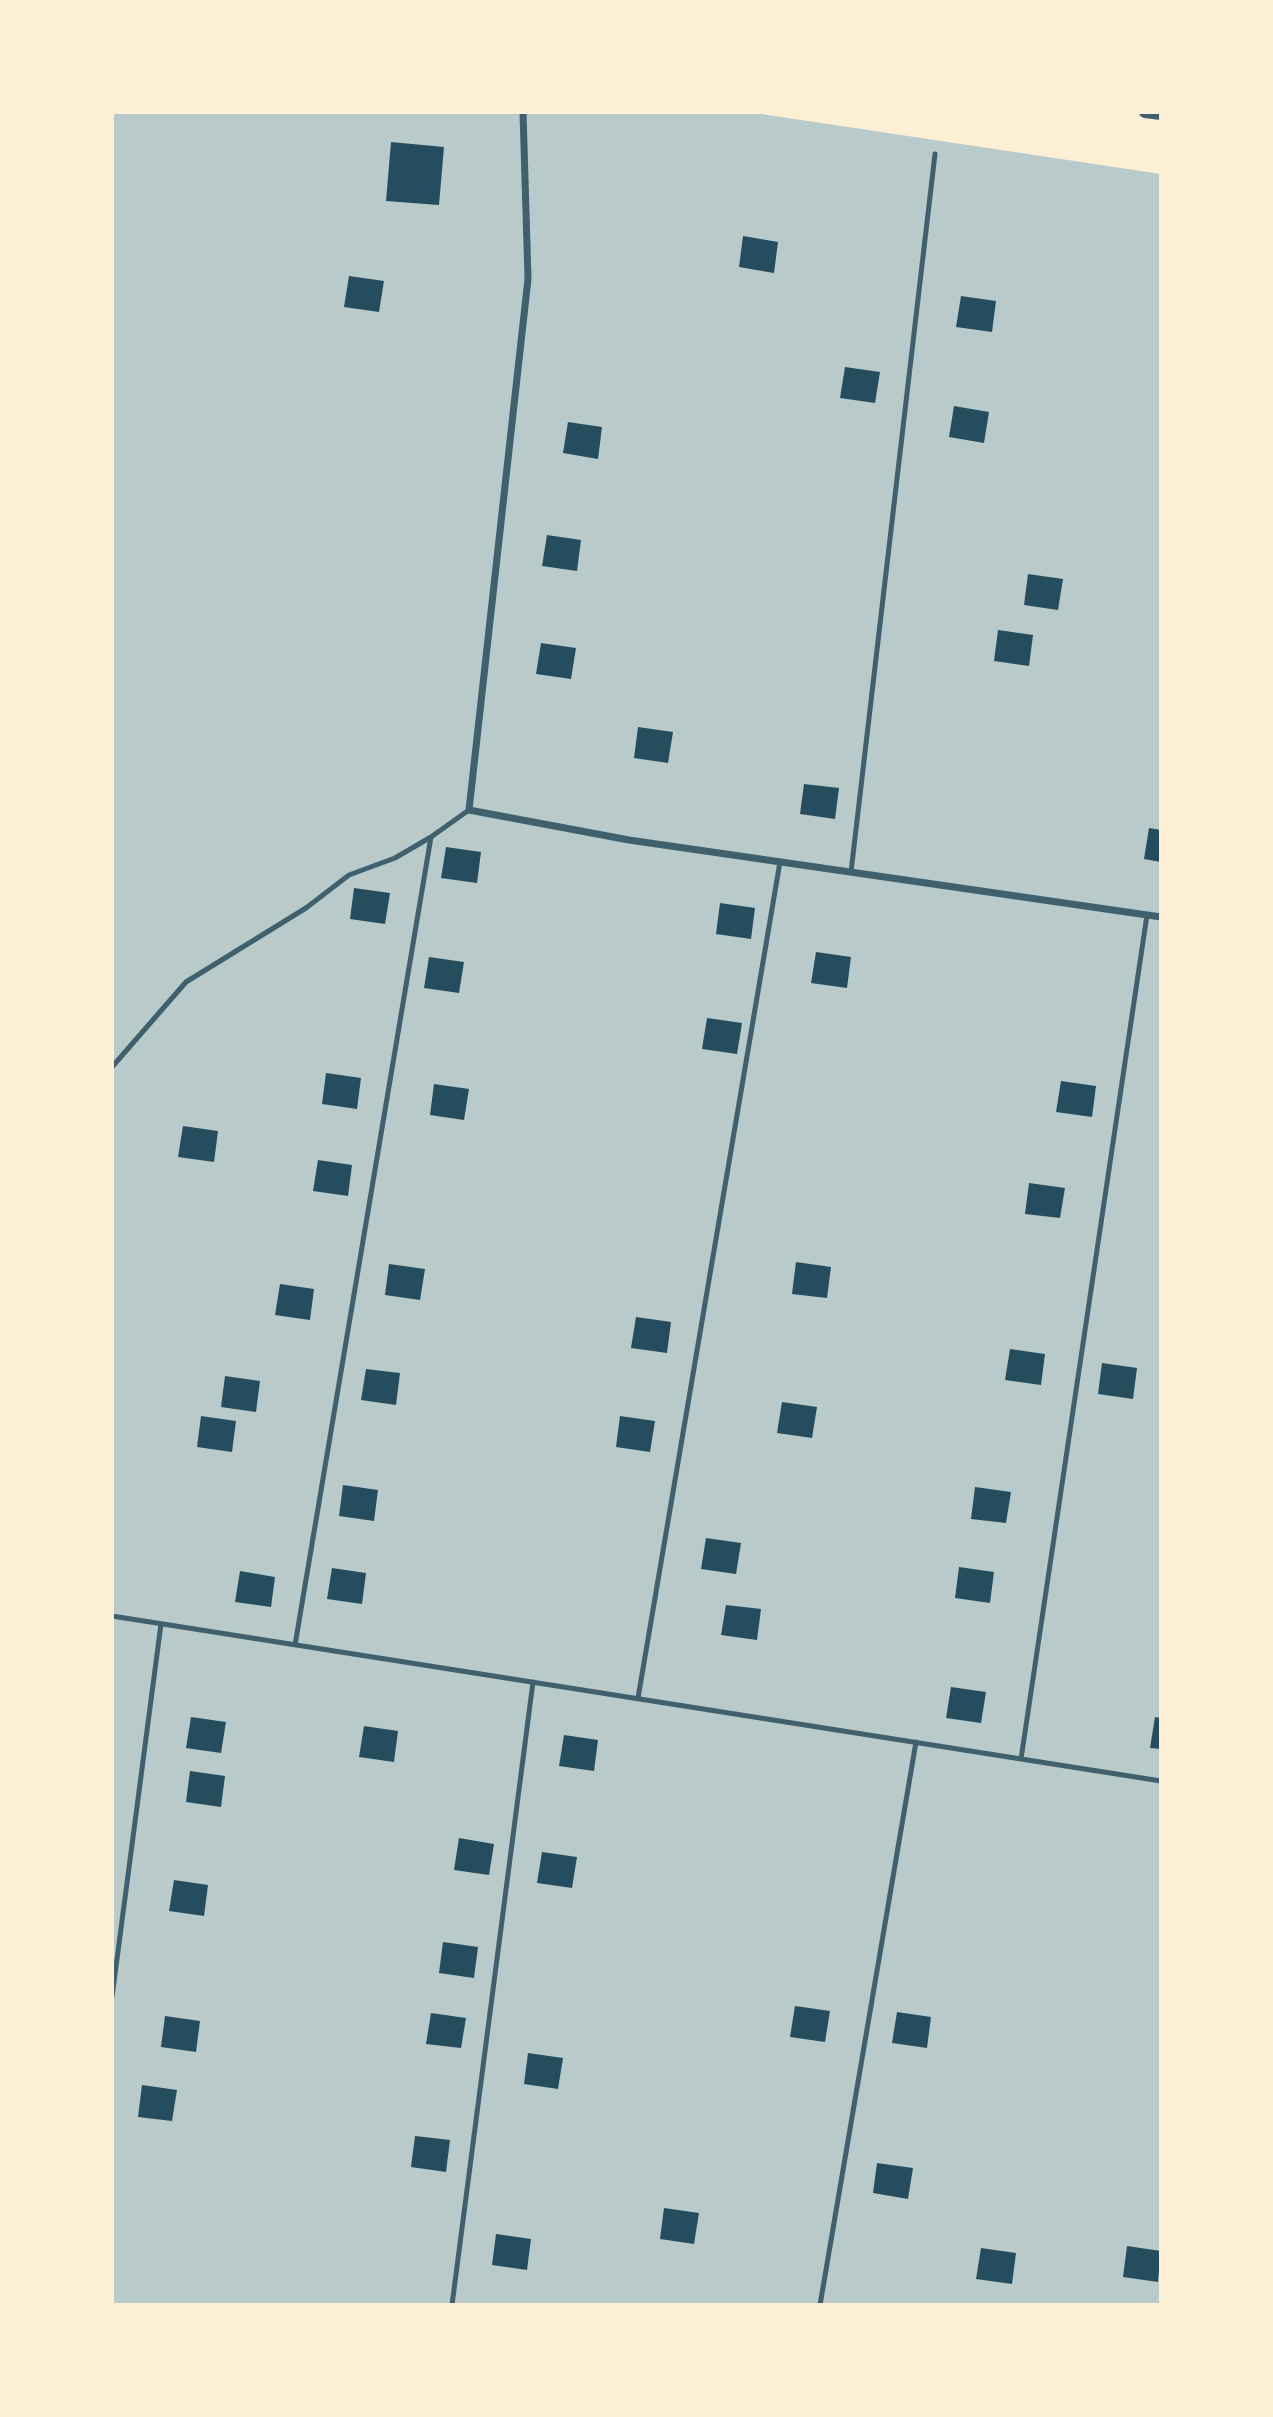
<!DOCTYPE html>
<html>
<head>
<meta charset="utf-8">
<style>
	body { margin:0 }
	#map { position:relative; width:1273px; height:2417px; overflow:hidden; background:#fdf0d5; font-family:"DejaVu Sans",sans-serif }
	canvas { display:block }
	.frame { position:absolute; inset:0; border:114px solid #fdf0d5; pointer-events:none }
</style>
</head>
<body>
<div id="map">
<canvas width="1273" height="2417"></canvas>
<div class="frame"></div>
</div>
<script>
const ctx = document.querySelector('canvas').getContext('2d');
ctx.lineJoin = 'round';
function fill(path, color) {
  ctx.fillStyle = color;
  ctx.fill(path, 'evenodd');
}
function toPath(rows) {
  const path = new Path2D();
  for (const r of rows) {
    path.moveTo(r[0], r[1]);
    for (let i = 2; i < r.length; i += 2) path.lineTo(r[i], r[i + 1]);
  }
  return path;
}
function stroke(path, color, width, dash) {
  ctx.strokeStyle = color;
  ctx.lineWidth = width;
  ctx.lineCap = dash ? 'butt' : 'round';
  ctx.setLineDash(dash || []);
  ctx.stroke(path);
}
const green = toPath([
	[112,112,748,112,1161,174,1161,2305,112,2305]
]);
const building = toPath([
	[391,142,444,147,439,205,386,201],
	[743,236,778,242,774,273,739,267],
	[349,276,384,281,379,312,344,307],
	[961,296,996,301,992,332,956,327],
	[845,367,880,372,875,403,840,398],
	[954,406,989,412,984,443,949,437],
	[568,422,602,427,598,459,563,453],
	[547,535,581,540,577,571,542,566],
	[1028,574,1063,579,1058,610,1024,605],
	[998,630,1033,635,1029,666,994,661],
	[541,643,576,648,571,679,536,674],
	[638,727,673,732,668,763,634,758],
	[804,784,839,788,835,819,800,814],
	[1149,828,1161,830,1161,862,1144,859],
	[446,847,481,852,477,883,441,878],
	[354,888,390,893,385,924,350,919],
	[720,903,755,908,751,939,716,934],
	[816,952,851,957,847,988,811,983],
	[429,957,464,962,459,993,424,988],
	[707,1018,742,1023,737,1054,702,1049],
	[326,1073,361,1078,357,1109,322,1104],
	[1061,1081,1096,1086,1092,1117,1056,1112],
	[434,1084,469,1089,464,1120,430,1115],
	[183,1126,218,1131,214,1162,178,1157],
	[318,1160,352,1165,348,1196,313,1191],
	[1029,1183,1065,1188,1060,1218,1025,1214],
	[796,1262,831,1267,827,1298,792,1294],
	[389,1264,425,1269,420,1300,385,1295],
	[280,1284,314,1289,310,1320,275,1315],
	[636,1317,671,1322,667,1353,631,1348],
	[1010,1349,1045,1354,1041,1385,1005,1380],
	[1102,1363,1137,1368,1133,1399,1098,1394],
	[366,1369,400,1373,396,1405,361,1400],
	[225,1376,260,1381,256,1412,221,1407],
	[782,1402,817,1407,812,1438,777,1433],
	[201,1416,236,1421,232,1452,197,1447],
	[620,1416,655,1421,650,1452,616,1447],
	[343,1485,378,1490,374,1521,339,1516],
	[975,1487,1011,1492,1006,1523,971,1519],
	[706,1538,741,1543,736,1574,701,1569],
	[959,1567,994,1572,990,1603,955,1598],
	[332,1568,366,1573,362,1604,327,1599],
	[240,1571,275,1577,271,1607,235,1602],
	[726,1605,761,1609,757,1640,721,1635],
	[951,1687,986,1692,981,1723,946,1718],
	[191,1717,226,1722,221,1753,186,1748],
	[1155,1717,1161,1718,1161,1749,1150,1748],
	[364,1726,398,1731,394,1762,359,1757],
	[564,1735,598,1740,594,1771,559,1766],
	[190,1771,225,1776,221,1807,186,1802],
	[459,1838,494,1844,489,1875,454,1870],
	[542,1852,577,1857,572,1888,537,1883],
	[174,1880,208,1885,204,1916,169,1911],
	[443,1942,478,1947,474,1978,439,1973],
	[795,2006,830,2011,825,2042,790,2037],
	[897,2012,931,2017,927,2048,892,2043],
	[431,2013,466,2018,461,2048,426,2044],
	[165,2016,200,2021,196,2052,161,2047],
	[528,2053,563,2058,558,2089,524,2084],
	[142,2085,177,2090,172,2121,138,2117],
	[415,2136,450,2140,446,2172,411,2167],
	[877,2163,913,2168,908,2199,873,2193],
	[664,2208,699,2213,694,2244,660,2239],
	[496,2234,531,2239,527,2270,492,2265],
	[1127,2246,1161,2251,1158,2282,1123,2277],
	[981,2248,1016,2253,1012,2284,976,2279]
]);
const service = toPath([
	[851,872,935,154],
	[112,1067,186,982,306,908,349,875,395,858,431,837],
	[112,1616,1161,1781],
	[295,1645,431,837,469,810],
	[638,1698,780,862],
	[1021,1759,1147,915],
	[112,1997,161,1624],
	[452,2305,533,1682],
	[820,2305,916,1742]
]);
const minor = toPath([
	[523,112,528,279,469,810,629,840,1161,917]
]);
const tertiary = toPath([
	[1145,112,1161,114]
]);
fill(green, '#b9caca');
fill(building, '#264d5e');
stroke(service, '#3f606c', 5);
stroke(minor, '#3f606c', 7);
stroke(tertiary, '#3f606c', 12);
</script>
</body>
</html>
